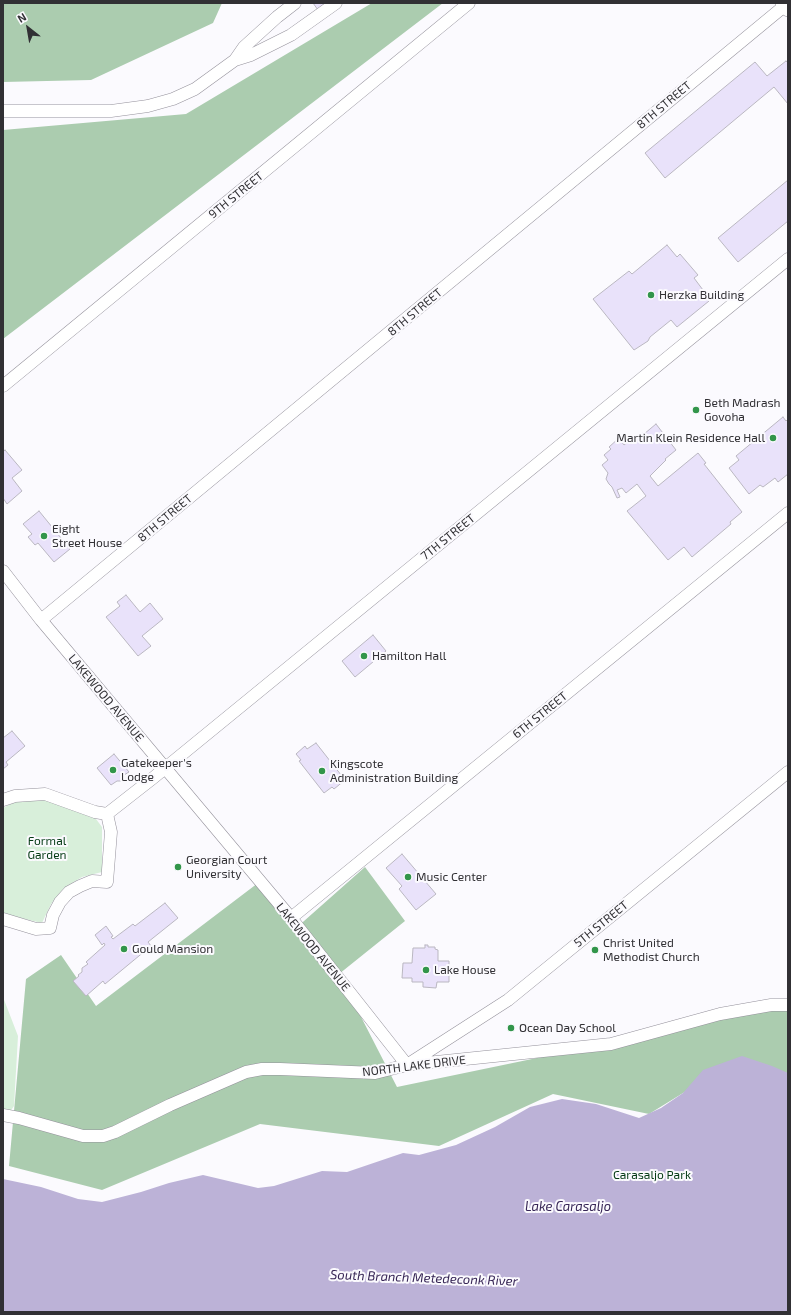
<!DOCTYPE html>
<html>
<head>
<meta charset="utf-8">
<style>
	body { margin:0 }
	#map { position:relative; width:791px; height:1315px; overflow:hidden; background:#fbfafe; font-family:"Exo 2",sans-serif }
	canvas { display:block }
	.frame { position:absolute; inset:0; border:4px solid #313034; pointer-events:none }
	.north { position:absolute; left:8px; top:8px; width:40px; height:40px; -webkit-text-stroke:3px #fbfafe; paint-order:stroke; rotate:329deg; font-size:11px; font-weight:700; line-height:16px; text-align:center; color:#313034 }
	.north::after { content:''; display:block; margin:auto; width:14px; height:18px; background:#313034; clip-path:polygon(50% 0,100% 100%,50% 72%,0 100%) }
</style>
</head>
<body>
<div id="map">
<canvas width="791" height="1315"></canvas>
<div class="frame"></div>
<div class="north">N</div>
</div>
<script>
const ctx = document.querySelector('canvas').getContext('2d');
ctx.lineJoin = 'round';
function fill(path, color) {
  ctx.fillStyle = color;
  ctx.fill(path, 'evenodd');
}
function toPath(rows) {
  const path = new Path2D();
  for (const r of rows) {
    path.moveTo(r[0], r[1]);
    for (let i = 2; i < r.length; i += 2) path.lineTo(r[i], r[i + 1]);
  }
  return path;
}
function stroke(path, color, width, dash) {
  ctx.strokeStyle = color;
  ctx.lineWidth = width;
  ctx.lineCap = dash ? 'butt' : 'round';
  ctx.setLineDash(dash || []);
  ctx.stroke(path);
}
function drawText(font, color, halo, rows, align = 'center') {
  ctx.font = font + ' "Exo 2",sans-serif';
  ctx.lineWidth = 4;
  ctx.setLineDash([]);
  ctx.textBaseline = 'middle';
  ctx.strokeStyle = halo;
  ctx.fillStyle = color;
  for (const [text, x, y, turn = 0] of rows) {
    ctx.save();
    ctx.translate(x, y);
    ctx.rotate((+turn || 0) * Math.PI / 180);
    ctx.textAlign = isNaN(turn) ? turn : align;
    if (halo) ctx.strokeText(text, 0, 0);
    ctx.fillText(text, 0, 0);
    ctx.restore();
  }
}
const green = toPath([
	[45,799,96,819,102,827,102,872,82,877,64,888,51,904,42,923,3,914,3,808,16,801],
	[3,997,18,1036,14,1106,3,1122]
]);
const forest = toPath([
	[3,3,222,3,213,23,91,80,3,82],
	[372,3,443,3,3,339,3,130,186,114],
	[365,867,405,921,339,974,397,1087,778,1008,788,1010,788,1076,735,1061,649,1114,553,1094,439,1146,260,1124,102,1190,9,1166,26,979,61,955,96,1006,258,883,295,929]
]);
const water = toPath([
	[742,1056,772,1066,788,1073,788,1312,3,1312,3,1179,41,1187,78,1199,102,1202,141,1192,169,1183,203,1175,258,1188,274,1186,322,1171,347,1172,403,1153,419,1155,456,1145,495,1127,530,1107,562,1099,596,1104,639,1118,661,1108,683,1093,703,1070]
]);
const building = toPath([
	[313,3,328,3,318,10,313,3],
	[786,61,788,63,788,104,774,87,665,178,645,153,755,62,767,76,786,61],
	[788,180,788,221,738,262,718,238,788,180],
	[667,245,677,257,680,254,698,275,694,278,703,290,701,292,709,301,677,327,671,320,650,337,648,341,634,350,593,299,629,271,632,274,667,245],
	[783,417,786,421,788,419,788,474,778,482,775,478,763,487,760,485,749,494,729,468,739,460,736,456,783,417],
	[656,424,676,450,665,459,666,460,650,476,658,486,698,453,706,463,704,464,742,512,730,522,731,524,692,557,684,547,668,560,627,511,646,496,637,484,626,493,622,488,617,490,620,497,617,498,612,487,609,484,606,479,608,473,602,465,608,460,604,455,611,449,609,447,619,438,624,445,630,440,631,441,643,433,644,434,656,424],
	[5,450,22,470,12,478,22,491,7,504,3,498,3,452,5,450],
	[39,511,70,549,54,562,38,543,35,545,28,537,32,534,23,524,39,511],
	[126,595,140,612,150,603,163,619,142,636,151,646,138,656,106,617,120,606,117,602,126,595],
	[373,635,386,651,355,677,342,661,373,635],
	[12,731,25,746,6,762,8,765,3,769,3,738,12,731],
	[316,743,345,780,334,789,332,787,324,793,299,761,301,760,296,754,305,746,307,749,316,743],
	[114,754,129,772,124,775,124,779,122,781,117,781,111,785,97,768,114,754],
	[402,854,436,894,416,910,399,889,402,886,386,868,402,854],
	[165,903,178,918,148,942,151,946,105,984,103,981,86,996,73,981,79,976,78,975,82,972,82,968,88,964,86,962,105,945,104,943,102,945,95,935,106,926,113,936,111,937,113,939,133,924,135,926,165,903],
	[425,945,428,945,428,947,435,947,435,949,438,950,438,961,449,961,449,982,437,982,436,988,423,987,423,982,412,982,412,978,402,978,403,963,412,963,413,948,425,948,425,945]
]);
const minor = toPath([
	[295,3,277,17,244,47,235,60,251,55,291,35,336,3],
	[3,111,111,111,148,106,173,99,195,89,235,60],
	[3,386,469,3],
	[3,571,41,620,291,918,407,1065,508,1000,788,772],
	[41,620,788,3],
	[3,800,15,796,45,794,95,812,107,814,111,832,107,882,92,881,80,886,69,892,60,902,53,915,50,928,36,929,3,919],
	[107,814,153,778,788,259],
	[291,918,788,513],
	[3,1115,19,1118,83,1136,103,1136,115,1132,170,1105,246,1072,262,1069,280,1069,375,1073,407,1065,611,1044,720,1014,771,1005,788,1005]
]);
const tertiary = toPath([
	[783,3,788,9]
]);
const markers = [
	[651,295,4,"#32954a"],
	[696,410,4,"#32954a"],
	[773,438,4,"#32954a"],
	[44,536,4,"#32954a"],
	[364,656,4,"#32954a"],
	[113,770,4,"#32954a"],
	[322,771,4,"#32954a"],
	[178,867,4,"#32954a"],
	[408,877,4,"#32954a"],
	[124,949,4,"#32954a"],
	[595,950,4,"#32954a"],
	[426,970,4,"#32954a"],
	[511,1028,4,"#32954a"]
];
const streetNames = [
	["8TH STREET",664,105,-40],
	["9TH STREET",236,195,-39],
	["8TH STREET",415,312,-40],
	["8TH STREET",165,518,-40],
	["7TH STREET",448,537,-39],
	["LAKEWOOD AVENUE",106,698,50],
	["6TH STREET",540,715,-39],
	["5TH STREET",601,924,-39],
	["LAKEWOOD AVENUE",313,947,51],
	["NORTH LAKE DRIVE",414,1066,-7]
];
const poiNames = [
	["Herzka Building",659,295],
	["Beth Madrash",704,403],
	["Govoha",704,417],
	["Martin Klein Residence Hall",765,438,"right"],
	["Eight",52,529],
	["Street House",52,543],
	["Hamilton Hall",372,656],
	["Gatekeeper's",121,763],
	["Lodge",121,777],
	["Kingscote",330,764],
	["Administration Building",330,778],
	["Georgian Court",186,860],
	["University",186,874],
	["Music Center",416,877],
	["Christ United",603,943],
	["Methodist Church",603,957],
	["Gould Mansion",132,949],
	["Lake House",434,970],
	["Ocean Day School",519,1028]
];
const parkNames = [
	["Formal",47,841],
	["Garden",47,855],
	["Carasaljo Park",652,1175]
];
const waterNames = [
	["Lake Carasaljo",568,1207],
	["South Branch Metedeconk River",424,1278,2]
];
fill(green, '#d8efda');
fill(forest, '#abccaf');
fill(water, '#bcb2d7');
fill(building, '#e9e2fa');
stroke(building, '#bab7c1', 1);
stroke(minor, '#94919b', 13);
stroke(tertiary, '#94919b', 16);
stroke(minor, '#fff', 12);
stroke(tertiary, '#fff', 15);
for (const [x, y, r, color] of markers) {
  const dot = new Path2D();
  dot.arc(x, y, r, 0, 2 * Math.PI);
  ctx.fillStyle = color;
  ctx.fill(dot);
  stroke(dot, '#fbfafe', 1.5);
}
drawText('12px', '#313034', '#fbfafe', streetNames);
drawText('12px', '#313034', '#fbfafe', poiNames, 'left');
drawText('12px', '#053b15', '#fbfafe', parkNames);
drawText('italic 13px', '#362555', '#fbfafe', waterNames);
</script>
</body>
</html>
